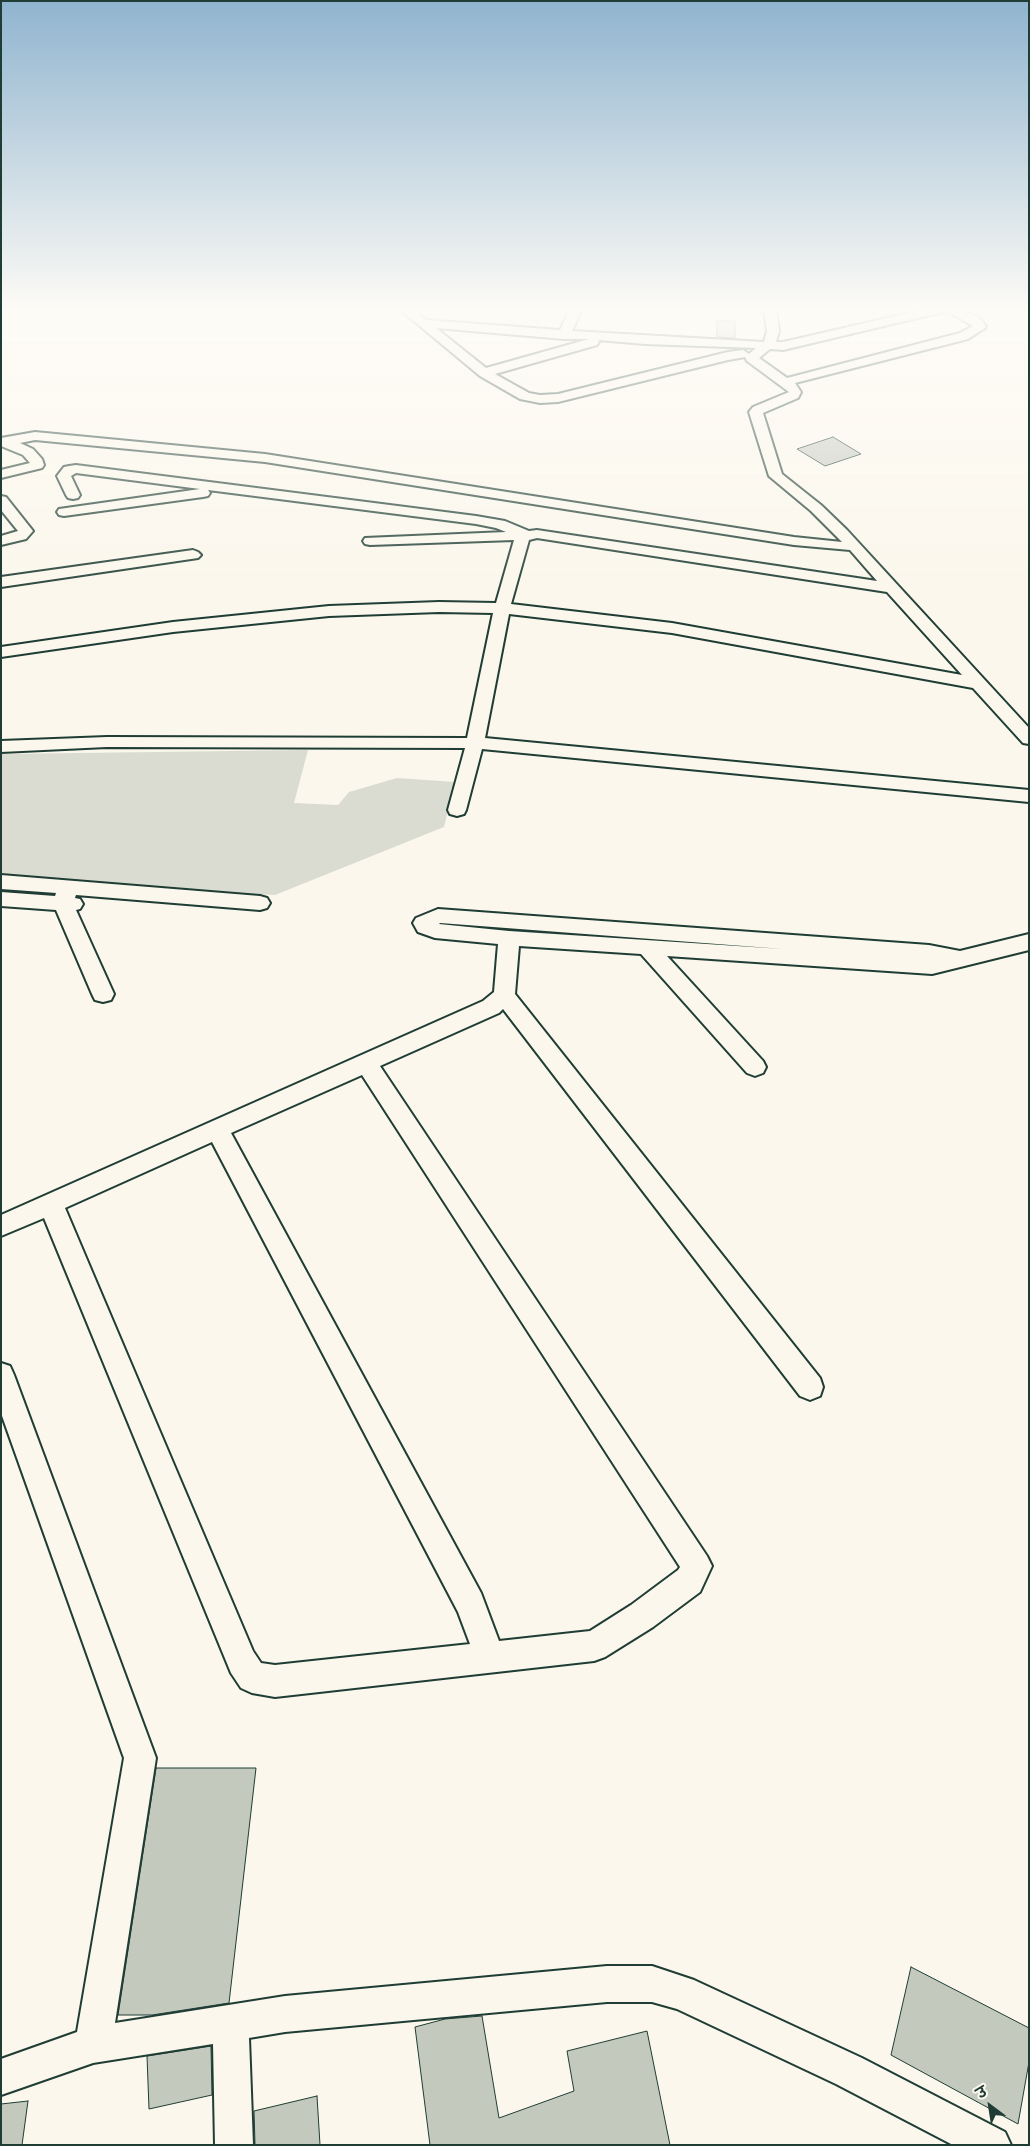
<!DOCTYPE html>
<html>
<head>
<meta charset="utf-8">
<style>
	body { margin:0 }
	#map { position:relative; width:1030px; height:2146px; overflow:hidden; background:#fbf7ec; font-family:Pangolin,"Playpen Sans Deva",sans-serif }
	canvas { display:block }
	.frame { position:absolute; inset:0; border:2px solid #1f3d34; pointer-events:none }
	.north { position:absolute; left:965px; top:2081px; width:50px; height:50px; -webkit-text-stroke:4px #fbf7ec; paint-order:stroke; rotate:329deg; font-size:14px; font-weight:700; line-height:20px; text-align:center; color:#1f3d34 }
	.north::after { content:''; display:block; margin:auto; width:18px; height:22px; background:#1f3d34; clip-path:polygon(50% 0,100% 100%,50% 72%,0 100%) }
</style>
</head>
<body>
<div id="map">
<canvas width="1030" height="2146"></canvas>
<div class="frame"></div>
<div class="north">उ</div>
</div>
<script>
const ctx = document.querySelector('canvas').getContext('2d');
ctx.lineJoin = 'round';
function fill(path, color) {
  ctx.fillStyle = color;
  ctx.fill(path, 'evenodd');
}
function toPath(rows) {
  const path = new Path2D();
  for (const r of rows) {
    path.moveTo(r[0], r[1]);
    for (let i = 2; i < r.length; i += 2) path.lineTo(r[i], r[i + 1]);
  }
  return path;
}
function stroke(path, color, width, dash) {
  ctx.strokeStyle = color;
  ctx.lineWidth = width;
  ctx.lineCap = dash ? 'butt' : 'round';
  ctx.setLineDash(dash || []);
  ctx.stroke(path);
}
const green = toPath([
	[308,750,294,803,338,805,349,792,397,778,455,782,444,827,275,895,92,886,1,877,1,754]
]);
const building = toPath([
	[717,321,735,321,735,338,717,337,717,321],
	[833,437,861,454,825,466,797,449,833,437],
	[156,1768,256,1768,229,2003,152,2015,118,2015,156,1768],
	[911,1967,1029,2028,1029,2062,1018,2124,891,2055,911,1967],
	[482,2016,499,2118,574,2091,567,2051,647,2031,670,2145,430,2145,415,2027,445,2019,482,2016],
	[211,2046,212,2095,149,2109,147,2056,211,2046],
	[317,2096,320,2145,255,2145,254,2111,317,2096],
	[28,2101,22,2145,1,2145,1,2104,28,2101]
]);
const street = toPath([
	[397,307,410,307,426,320,560,330,571,307,583,307,572,331,764,342,767,331,764,307,776,307,779,331,776,342,783,342,935,307,957,307,979,318,986,326,985,328,968,339,795,383,801,392,798,398,763,413,782,474,821,505,847,530,1029,728,1029,744,1023,743,973,688,672,633,509,614,485,738,1029,790,1029,802,482,749,466,810,464,814,457,816,450,814,448,810,465,748,107,747,1,752,1,741,107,737,467,738,493,613,439,612,329,616,173,632,1,657,1,647,173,622,329,606,439,602,496,603,514,540,370,545,365,544,363,541,365,538,506,532,496,528,476,524,208,490,210,493,208,496,203,497,64,516,59,515,57,512,59,509,200,489,76,473,71,476,80,495,78,498,73,499,68,498,66,495,57,476,64,467,69,466,76,465,476,516,505,521,529,531,537,530,877,581,850,550,794,545,265,462,35,440,20,443,33,449,42,459,44,465,42,468,1,478,1,470,30,463,23,455,1,446,1,438,35,432,265,454,794,537,842,542,811,511,769,476,749,412,753,407,789,392,747,361,745,357,728,360,558,402,540,403,520,399,480,376,397,307],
	[947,311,973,326,960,333,787,378,759,358,770,349,783,350,947,311],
	[436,328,564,339,589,339,486,368,436,328],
	[598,340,645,344,756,348,749,354,743,350,728,352,558,394,540,395,529,393,495,374,597,345,599,342,598,340],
	[537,538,887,592,962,675,672,623,511,604,529,540,537,538],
	[1,496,6,497,33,531,26,539,1,545,1,536,18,531,1,510,1,496],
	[193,550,198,552,201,555,198,558,1,587,1,577,193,550],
	[1,875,260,896,267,898,270,903,267,908,260,910,76,895,75,898,80,899,83,904,80,909,76,910,114,994,111,1000,103,1002,95,1000,92,994,56,910,1,906,1,892,55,896,56,893,1,889,1,875],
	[438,909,929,945,960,951,1029,934,1029,950,932,974,667,956,763,1061,766,1067,763,1073,755,1076,747,1073,641,954,519,946,515,994,820,1378,823,1387,820,1396,810,1400,800,1396,503,1009,499,1013,380,1066,707,1556,712,1566,700,1592,653,1627,605,1657,594,1661,275,1697,252,1693,241,1688,231,1673,44,1218,1,1236,1,1215,483,1001,494,992,498,944,435,938,418,932,413,923,416,918,438,909],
	[440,923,783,949,509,931,439,924,440,923],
	[362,1075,680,1567,678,1570,631,1605,590,1631,499,1641,481,1593,231,1133,362,1075],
	[212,1142,458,1612,470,1644,275,1665,261,1663,253,1651,65,1208,212,1142],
	[1,1363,10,1366,14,1375,156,1758,115,2023,285,1996,607,1966,652,1966,694,1980,862,2058,1005,2132,1011,2145,953,2145,836,2084,677,2009,652,2002,607,2002,285,2032,249,2038,253,2145,215,2145,213,2044,93,2063,1,2095,1,2059,77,2032,124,1758,1,1413,1,1363]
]);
fill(green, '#dbdcd1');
fill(building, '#c4c9be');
stroke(building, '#1f3d34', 1);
stroke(street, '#1f3d34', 4);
fill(street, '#fbf7ec');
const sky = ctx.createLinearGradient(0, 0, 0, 607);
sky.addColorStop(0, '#90b4cf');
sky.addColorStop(0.51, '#fdfbf6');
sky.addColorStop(1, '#fdfbf600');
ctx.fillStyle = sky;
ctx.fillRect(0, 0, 1030, 607);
</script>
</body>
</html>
